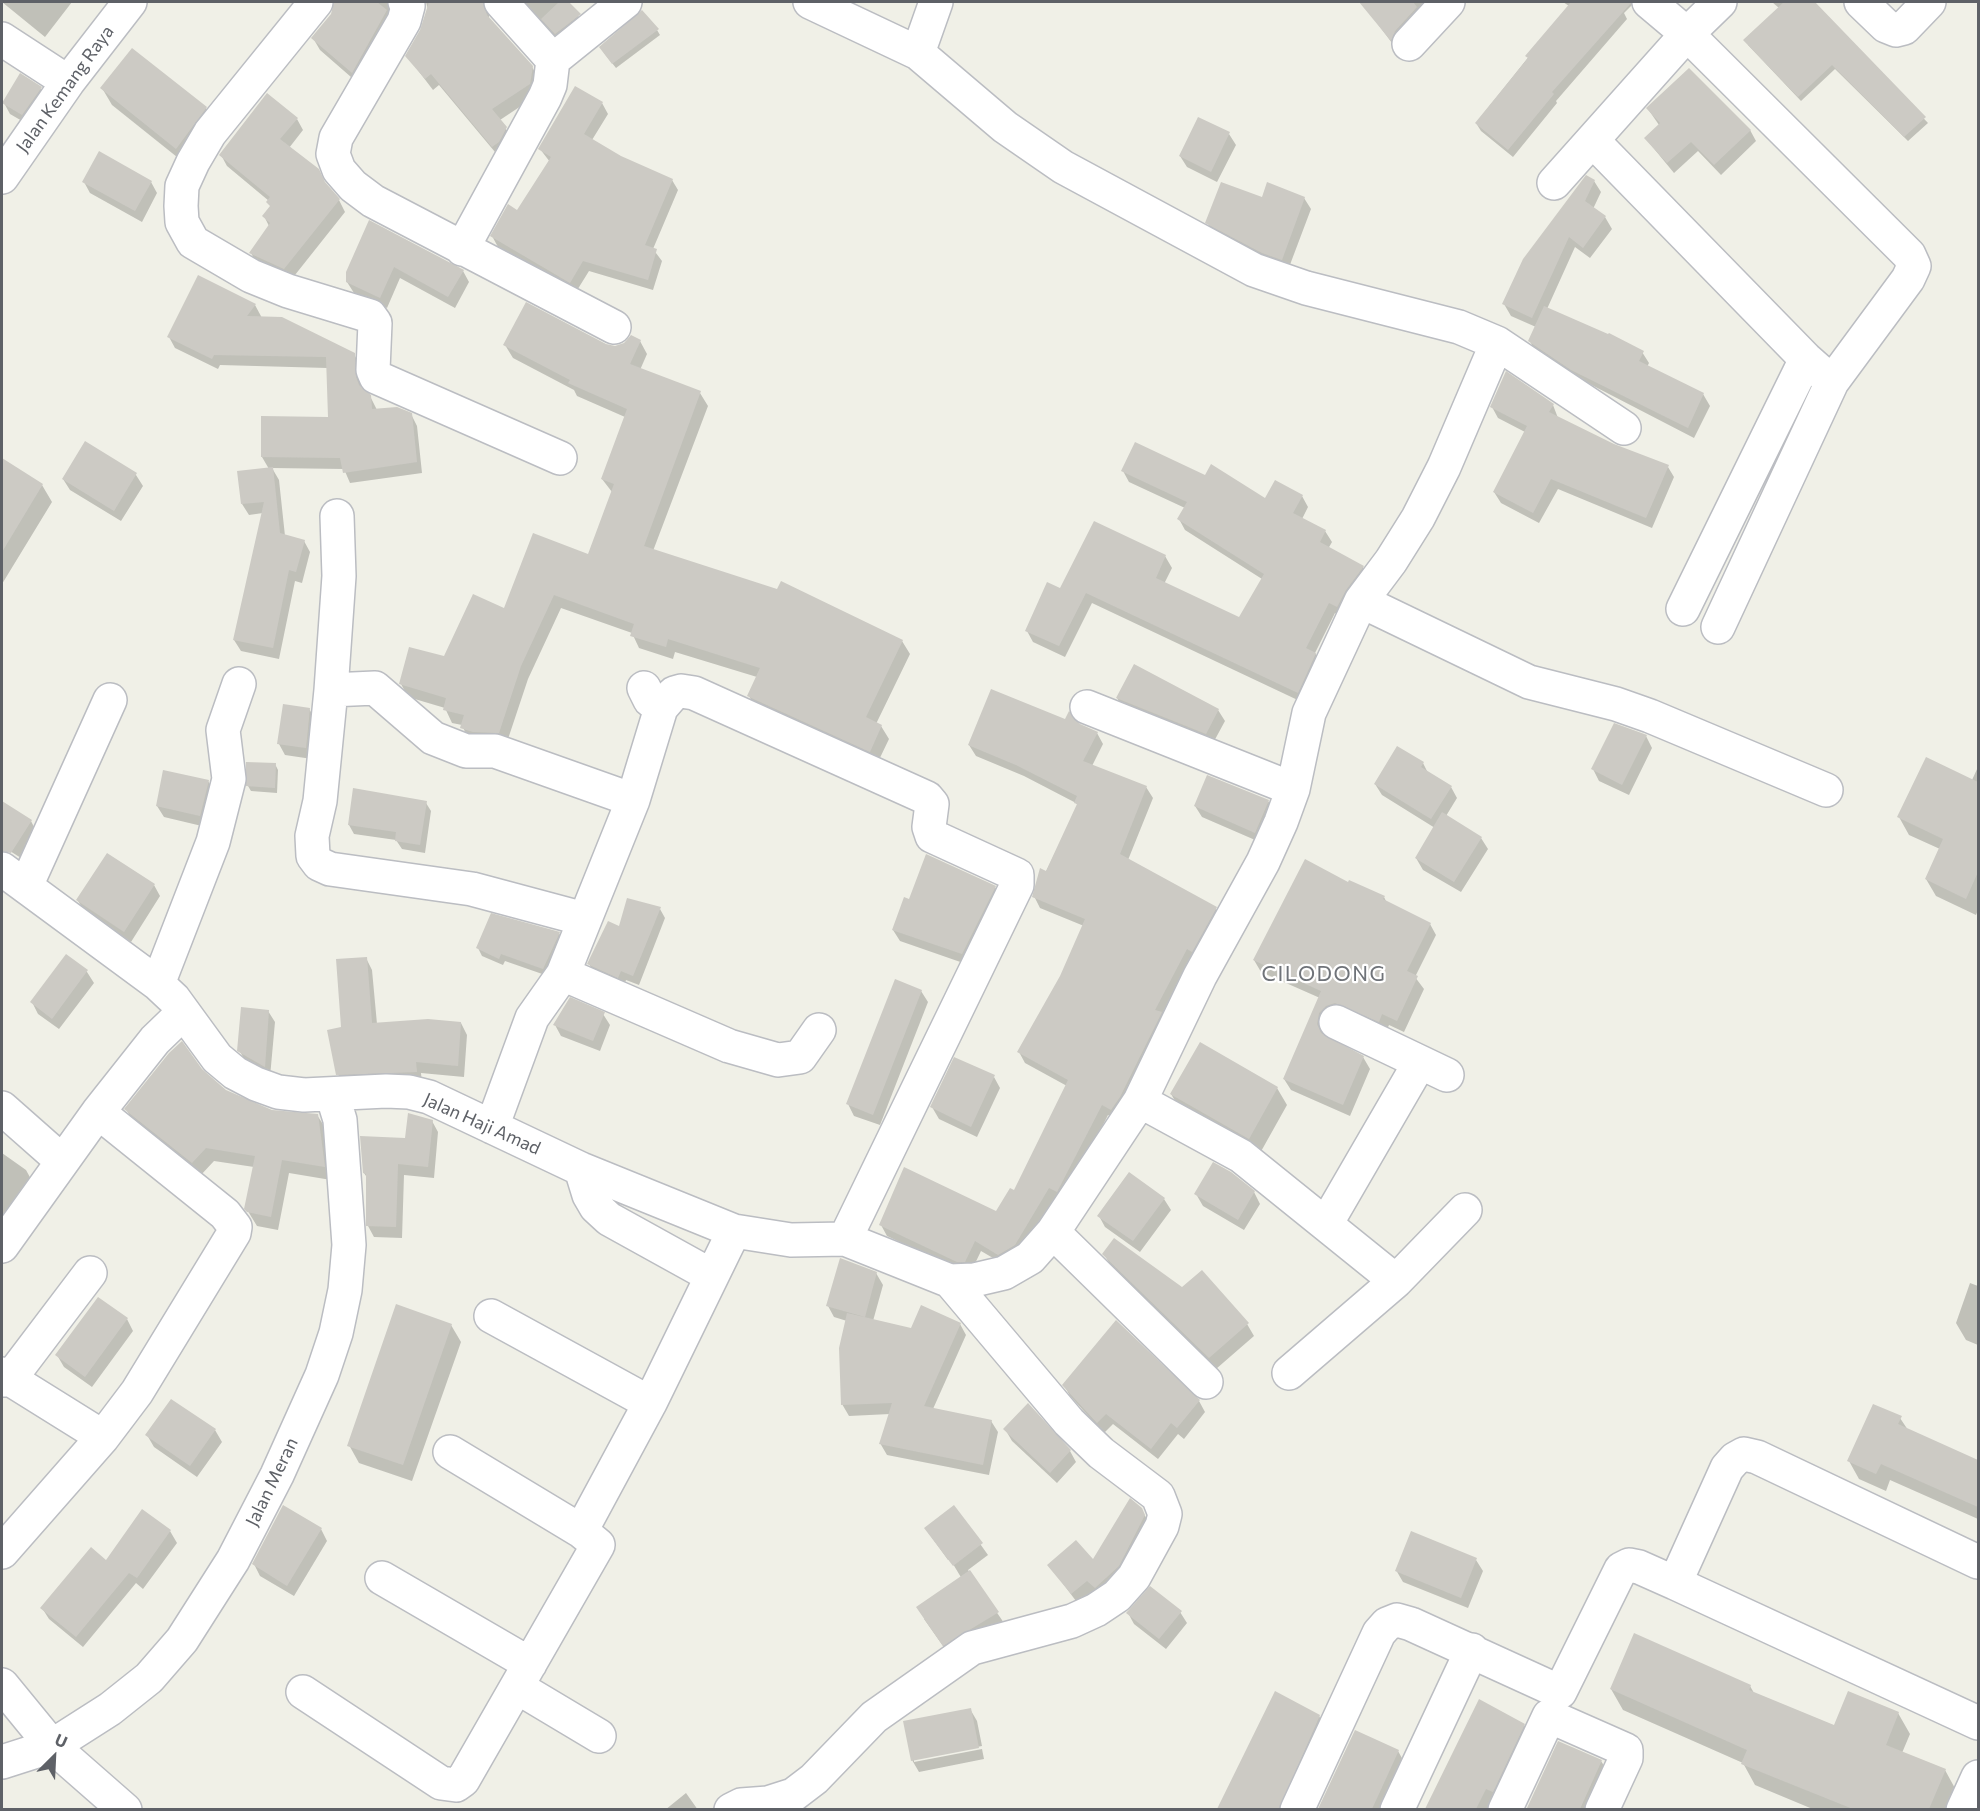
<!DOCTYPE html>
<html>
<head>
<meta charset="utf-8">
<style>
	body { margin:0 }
	#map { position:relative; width:1980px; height:1811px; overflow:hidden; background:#f0f0e7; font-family:Commissioner,sans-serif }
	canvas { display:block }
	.frame { position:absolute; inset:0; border:3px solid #5e6167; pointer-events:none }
	.north { position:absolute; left:24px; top:1727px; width:60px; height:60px; -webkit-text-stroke:4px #fff; paint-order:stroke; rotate:24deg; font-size:16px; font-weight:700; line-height:24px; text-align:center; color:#5e6167 }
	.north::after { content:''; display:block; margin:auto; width:21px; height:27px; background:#5e6167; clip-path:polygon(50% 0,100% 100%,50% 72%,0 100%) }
</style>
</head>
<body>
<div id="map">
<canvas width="1980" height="1811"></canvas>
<div class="frame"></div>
<div class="north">U</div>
</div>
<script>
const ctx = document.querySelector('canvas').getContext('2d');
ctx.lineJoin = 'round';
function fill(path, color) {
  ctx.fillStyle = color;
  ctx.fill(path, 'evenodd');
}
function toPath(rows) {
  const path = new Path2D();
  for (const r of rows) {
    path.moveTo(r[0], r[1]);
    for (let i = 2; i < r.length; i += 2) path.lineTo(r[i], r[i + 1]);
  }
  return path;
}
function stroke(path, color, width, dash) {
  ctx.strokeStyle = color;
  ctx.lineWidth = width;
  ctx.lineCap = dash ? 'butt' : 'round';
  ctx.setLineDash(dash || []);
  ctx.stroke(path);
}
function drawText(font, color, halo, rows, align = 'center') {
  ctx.font = font + ' Commissioner,sans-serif';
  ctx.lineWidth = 4.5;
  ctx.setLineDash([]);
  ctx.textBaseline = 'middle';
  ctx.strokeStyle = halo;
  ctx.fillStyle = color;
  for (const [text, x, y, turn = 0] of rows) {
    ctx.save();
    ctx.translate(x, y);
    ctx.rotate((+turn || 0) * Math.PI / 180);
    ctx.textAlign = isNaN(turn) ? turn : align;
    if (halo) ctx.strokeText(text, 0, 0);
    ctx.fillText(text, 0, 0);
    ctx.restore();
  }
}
const shadow = toPath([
	[2,2,72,2,45,37],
	[335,2,398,2,359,84,320,50,313,38,332,14],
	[426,2,494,2,489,9,489,18,532,67,539,79,536,96,500,120,513,140,500,158,439,85,433,90,407,56,422,31,428,10],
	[524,2,567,2,586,26,563,45],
	[1372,2,1440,2,1398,51,1365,7],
	[1563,2,1635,2,1624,13,1627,19,1556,101,1557,103,1513,157,1481,131,1476,123,1569,6],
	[1772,2,1813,2,1928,123,1908,141,1835,69,1801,101,1748,45,1779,8],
	[657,30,660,35,616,68,604,53],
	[40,88,47,99,29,125,10,114,4,103],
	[102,88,206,108,216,126,187,165,112,105],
	[602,103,608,114,592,140,620,158,672,180,678,190,653,249,662,261,653,290,589,271,576,292,498,247,492,236,517,212,550,162,540,149],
	[1648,109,1750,130,1756,141,1721,175,1698,151,1674,173,1646,139,1659,125],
	[297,119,303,130,289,148,339,200,345,212,291,280,257,264,251,253,269,226,264,216,271,207,269,201,227,166,221,155],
	[1229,134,1236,145,1217,182,1187,167,1180,156],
	[1594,181,1601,192,1593,209,1605,217,1612,229,1590,258,1575,247,1547,309,1642,352,1649,363,1647,367,1703,394,1710,406,1694,438,1580,379,1536,353,1530,341,1536,327,1511,316,1504,304],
	[84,182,151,182,157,193,142,222,90,193],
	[1304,198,1311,209,1288,270,1214,234,1207,222,1262,199],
	[370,222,463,271,469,282,455,308,400,278,387,308,354,293,347,282],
	[198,277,255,305,262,318,354,354,360,366,361,389,370,396,377,410,411,414,417,426,422,473,350,483,344,469,272,468,279,480,285,536,304,541,310,552,302,583,295,581,279,659,241,651,234,640,263,513,249,515,242,504,269,469,262,457,330,418,327,368,220,365,218,369,175,348,169,337],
	[640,341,647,354,640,370,700,393,708,406,653,551,902,641,910,654,876,724,881,726,889,739,877,764,756,709,749,696,757,677,675,652,673,659,639,648,632,633,561,608,528,679,506,745,469,741,462,725,452,723,445,708,408,697,401,684,445,658,505,610,589,556,612,492,602,479,625,417,577,396,574,390,513,358,505,345,615,347],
	[1553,405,1558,418,1614,445,1668,467,1674,477,1652,528,1558,489,1539,523,1501,503,1494,492,1525,432,1498,418,1492,407],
	[2,460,42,485,52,502,2,584],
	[1123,471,1205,477,1266,501,1302,496,1308,507,1302,519,1325,531,1332,542,1328,549,1363,567,1369,578,1344,617,1335,613,1315,653,1322,665,1304,703,1092,603,1065,657,1033,642,1027,631,1060,590,1165,556,1172,568,1164,584,1240,619,1262,579,1185,530,1179,519,1185,508,1129,482],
	[136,475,143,486,121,521,70,490,63,479],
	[1117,698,1218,710,1225,721,1212,745,1124,709],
	[309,709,316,720,312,759,285,755,279,744],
	[1079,725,1097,733,1103,744,1092,766,1146,787,1153,798,1128,860,1215,908,1222,920,1118,1120,1108,1115,1065,1201,1021,1256,1005,1265,981,1251,971,1272,964,1273,887,1236,881,1225,997,1213,1014,1192,1067,1086,1025,1063,1019,1052,1061,977,1084,926,1040,908,1034,896,1078,806,1076,803,1024,776,976,756,969,745],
	[1646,736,1652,748,1629,795,1599,781,1593,769],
	[1423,763,1428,773,1451,787,1457,798,1446,816,1481,838,1488,849,1461,892,1423,870,1416,858,1435,828,1382,795,1375,784],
	[275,764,278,770,277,793,251,791,248,786],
	[1978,767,1978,910,1976,915,1936,896,1926,879,1940,849,1909,835,1899,817,1972,780],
	[208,781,215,793,206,827,164,817,157,806],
	[1268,801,1275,812,1262,843,1202,817,1195,806],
	[2,803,31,821,37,833,21,858,2,846],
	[426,803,431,811,425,853,402,849,396,840,354,834,349,825],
	[1348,884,1384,897,1387,903,1430,924,1436,935,1415,977,1424,989,1404,1032,1389,1025,1386,1032,1325,1025,1323,1036,1363,1057,1370,1069,1350,1116,1291,1090,1284,1079,1320,998,1261,972,1254,960],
	[154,885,160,896,131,942,85,912,78,901],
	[995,887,1001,898,969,965,900,941,893,930,910,900],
	[660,909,665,918,639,985,626,980,624,986,594,973,589,964,620,928],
	[559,933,563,941,548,976,505,961,503,965,482,956,478,948],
	[67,956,87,972,94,983,59,1029,38,1014,32,1002],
	[366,958,372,970,377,1024,461,1023,467,1035,464,1077,421,1073,422,1083,344,1086,338,1074],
	[921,991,928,1002,880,1125,854,1116,848,1104],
	[268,1011,275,1022,270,1077,246,1062,239,1050],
	[603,1014,610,1025,600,1051,561,1036,555,1025],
	[201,1070,226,1091,271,1111,317,1115,326,1129,331,1180,289,1173,278,1230,257,1226,246,1208,254,1167,214,1161,200,1176,134,1123,126,1109],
	[994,1077,1000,1088,977,1137,939,1119,932,1107],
	[1277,1088,1287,1105,1259,1155,1181,1111,1171,1094],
	[432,1121,438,1132,434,1178,404,1175,402,1238,374,1237,368,1226,368,1179,364,1173],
	[2,1153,26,1170,32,1181,8,1217,4,1214,2,1217],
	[1254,1192,1260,1204,1244,1230,1203,1206,1196,1194],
	[1164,1199,1171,1210,1140,1252,1105,1227,1099,1216],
	[1104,1254,1182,1289,1247,1324,1254,1336,1216,1369,1111,1266],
	[876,1273,883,1285,873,1321,911,1329,960,1324,966,1335,933,1409,991,1421,998,1432,989,1475,887,1455,880,1443,890,1414,849,1416,842,1404,847,1321,834,1317,828,1306],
	[1970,1283,1978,1286,1978,1345,1966,1340,1956,1323],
	[127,1319,133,1331,92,1387,64,1367,57,1355],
	[451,1325,461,1342,412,1481,359,1463,349,1445],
	[1064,1385,1199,1401,1205,1412,1184,1439,1178,1434,1158,1459,1113,1424,1104,1433,1070,1396],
	[1900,1418,1908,1430,1978,1462,1978,1519,1890,1480,1886,1491,1859,1479,1849,1461],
	[1005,1429,1070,1451,1076,1462,1057,1483,1012,1441],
	[215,1430,222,1442,197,1477,154,1447,147,1435],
	[954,1507,988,1555,968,1570,1004,1623,950,1656,924,1619,962,1579,950,1559,948,1560,925,1528],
	[1141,1509,1148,1521,1125,1578,1079,1605,1049,1565,1093,1561],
	[321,1529,327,1541,294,1596,260,1576,254,1564],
	[170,1531,177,1543,143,1589,136,1583,83,1647,49,1619,42,1608],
	[1476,1560,1483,1571,1468,1608,1403,1582,1396,1570],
	[1180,1612,1187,1623,1166,1649,1134,1624,1128,1613],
	[1750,1686,1754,1693,1835,1727,1898,1713,1910,1734,1902,1753,1945,1770,1957,1792,1949,1810,1815,1810,1755,1785,1743,1763,1623,1710,1611,1689],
	[1276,1693,1319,1716,1329,1734,1294,1810,1220,1810],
	[1479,1701,1524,1725,1530,1736,1496,1810,1428,1810],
	[970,1709,977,1721,982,1746,914,1759,914,1762,982,1749,984,1759,919,1772,912,1760,905,1722],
	[1355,1732,1398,1751,1408,1769,1390,1810,1319,1810],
	[1559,1743,1601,1761,1608,1772,1591,1810,1528,1810],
	[686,1793,698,1810,665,1810]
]);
const building = toPath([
	[334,2,377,2,387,10,352,73,311,38,331,14],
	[429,2,483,2,487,15,533,66,530,84,492,109,507,127,499,142,492,147,431,74,425,79,405,56,420,30],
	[559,2,569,2,581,14,555,34,541,19],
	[1359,2,1413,2,1417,7,1395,31,1391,41],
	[1571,2,1631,3,1552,92,1554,94,1508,150,1475,123,1528,58,1525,56],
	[1784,2,1815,2,1926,117,1904,137,1832,65,1798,97,1743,40],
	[642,10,659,29,612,64,599,47],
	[132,48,207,107,176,149,100,88],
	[1689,68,1751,130,1714,165,1691,142,1667,163,1644,138,1660,123,1646,108],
	[20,73,42,87,22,115,2,103],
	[575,86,603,102,584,134,621,156,673,179,645,245,657,249,648,280,583,261,570,283,490,236,508,204,517,210,551,157,538,149],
	[267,93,298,118,280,139,319,169,325,182,340,199,284,269,249,253,270,223,262,216,270,206,266,202,270,197,219,155],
	[1198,117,1230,132,1211,172,1179,156],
	[99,151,152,181,135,211,82,182],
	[1586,175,1595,180,1585,201,1606,216,1583,248,1569,237,1532,318,1502,304,1523,259],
	[1221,182,1262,197,1267,182,1305,197,1282,260,1262,253,1205,223],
	[369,220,464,270,448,297,394,267,380,298,346,282,346,272],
	[198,275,256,304,247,316,282,317,355,353,356,377,359,385,371,395,372,409,397,407,412,413,417,462,343,473,340,458,261,457,261,416,328,417,326,357,214,355,212,359,167,337],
	[526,302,606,344,615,346,624,343,631,335,641,340,630,364,701,391,644,546,777,589,781,581,903,640,866,717,882,725,870,752,747,696,760,668,668,639,666,647,630,636,634,624,554,595,521,666,499,733,473,732,460,728,464,715,443,710,446,698,399,684,409,647,444,656,473,594,504,608,533,533,588,554,614,484,601,479,627,409,568,383,570,380,503,345],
	[1544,306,1608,334,1609,333,1644,351,1639,361,1704,393,1688,428,1571,370,1528,341],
	[1506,371,1554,404,1549,412,1614,444,1669,465,1646,518,1551,479,1533,513,1493,492,1527,426,1490,407],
	[85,441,137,473,114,511,62,479],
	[1135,442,1205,475,1211,464,1265,498,1275,480,1303,495,1293,513,1326,530,1320,542,1364,566,1346,590,1337,607,1329,603,1306,648,1316,653,1298,693,1086,593,1059,646,1025,631,1047,582,1060,588,1094,521,1166,555,1156,578,1239,617,1264,574,1177,519,1187,502,1121,471],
	[2,458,43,484,2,552],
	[273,467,280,533,305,540,296,572,289,570,273,648,233,640,264,502,241,504,237,471],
	[1134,664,1219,709,1206,734,1116,698],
	[991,689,1065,719,1069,711,1080,724,1098,732,1083,761,1147,786,1120,854,1217,907,1192,952,1187,949,1155,1010,1162,1012,1120,1097,1111,1110,1102,1105,1057,1192,1049,1188,1015,1245,998,1255,975,1241,965,1262,957,1262,879,1225,904,1167,996,1211,1010,1188,1014,1190,1068,1080,1017,1052,1060,976,1085,919,1032,897,1040,868,1046,871,1077,804,1074,803,1077,796,1016,765,968,745],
	[283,704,310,708,306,748,277,744],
	[1614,723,1647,735,1622,785,1591,769],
	[1397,746,1424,762,1421,767,1452,786,1431,819,1374,784],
	[1926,757,1978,782,1978,872,1966,899,1925,879,1943,839,1897,817],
	[246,762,276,763,275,788,246,786],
	[163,770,209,780,200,816,156,806],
	[1207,775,1269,800,1255,833,1194,806],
	[353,788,427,801,420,845,395,841,396,832,348,825],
	[2,801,32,820,11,853,2,851],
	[1442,812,1482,837,1454,882,1415,858],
	[107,853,155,884,124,932,76,900],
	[926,854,996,886,962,954,892,930,904,897,909,899],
	[1305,859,1348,882,1349,880,1385,896,1383,899,1431,923,1407,971,1418,976,1397,1021,1382,1014,1379,1022,1335,1003,1326,1006,1319,1013,1317,1024,1321,1033,1364,1056,1343,1105,1283,1079,1321,991,1253,960],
	[627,898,661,907,633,976,621,971,618,978,587,964,608,921,619,926],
	[491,913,560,932,543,969,501,954,499,959,476,948],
	[66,954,88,970,52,1019,30,1002],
	[367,957,372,1023,428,1019,461,1022,458,1066,416,1062,417,1072,336,1075,327,1030,341,1027,336,959],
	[895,979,922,990,873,1115,846,1104],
	[570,997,605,1012,593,1041,553,1025],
	[241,1007,269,1010,265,1067,237,1051],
	[182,1041,202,1069,226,1090,272,1110,318,1114,325,1167,282,1160,271,1217,247,1212,244,1209,255,1156,206,1148,192,1163,124,1109,169,1053],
	[1200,1042,1278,1087,1249,1139,1170,1094],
	[954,1057,995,1075,971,1127,930,1107],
	[408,1113,433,1120,428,1167,398,1164,396,1227,366,1226,366,1174,363,1173,360,1136,405,1138],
	[1213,1162,1231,1172,1255,1191,1238,1220,1194,1194],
	[1129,1172,1165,1198,1133,1241,1097,1216],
	[1114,1238,1182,1287,1202,1270,1249,1323,1209,1358,1102,1254],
	[840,1258,877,1272,865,1317,826,1306],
	[98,1297,128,1318,85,1377,55,1355],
	[396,1304,452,1324,403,1465,347,1446],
	[921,1305,961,1323,924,1406,992,1420,983,1465,879,1444,892,1403,841,1405,839,1348,847,1313,911,1328],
	[1116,1320,1200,1400,1177,1428,1171,1423,1151,1449,1106,1414,1097,1423,1062,1385],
	[171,1399,216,1429,190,1466,145,1435],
	[1028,1403,1071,1450,1050,1473,1003,1429],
	[1873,1404,1902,1416,1898,1424,1978,1460,1978,1507,1881,1464,1876,1474,1847,1461],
	[1130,1498,1142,1508,1145,1515,1119,1566,1095,1588,1087,1581,1071,1594,1047,1565,1076,1540,1093,1559],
	[283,1505,322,1528,287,1586,252,1564],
	[954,1505,983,1543,953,1566,924,1528],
	[142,1509,171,1530,137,1578,129,1573,76,1637,40,1608,91,1547,106,1560],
	[1411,1531,1477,1558,1461,1598,1395,1571],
	[970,1570,999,1612,943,1646,916,1607],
	[1150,1586,1182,1611,1159,1639,1126,1613],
	[1634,1633,1751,1685,1749,1690,1834,1725,1848,1691,1899,1712,1886,1745,1946,1769,1929,1809,1853,1809,1741,1764,1747,1750,1610,1689],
	[1275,1691,1320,1715,1279,1809,1217,1809],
	[1479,1699,1525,1724,1493,1792,1486,1789,1476,1809,1425,1809],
	[971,1708,979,1748,911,1761,903,1721],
	[1355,1730,1399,1750,1372,1809,1318,1809],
	[1558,1741,1602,1760,1580,1809,1531,1809,1527,1808]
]);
const minor = toPath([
	[316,2,210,133,193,162,182,186,181,206,182,222,193,242,251,276,288,291,370,316,375,323,373,370,376,377,560,458],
	[405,2,408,6,404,21,336,138,333,154,339,170,353,186,373,201,614,327],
	[501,2,553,60],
	[810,2,918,53],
	[936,2,918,53,1005,127,1063,167,1254,270,1306,288,1459,327,1497,343,1624,428],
	[1861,2,1886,26,1896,30,1904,28,1929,2],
	[2,39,68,82],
	[1409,44,1448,2],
	[1594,142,1806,359,1832,382,1908,279,1914,266,1909,255,1687,34,1649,2],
	[2,177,68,82,130,2],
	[1554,183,1687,34,1720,2],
	[462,249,545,97,550,85,553,60,625,2],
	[337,516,339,576,331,690,320,801,312,836,313,856,319,864,330,869,472,889,584,919],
	[1361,601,1529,682,1616,704,1650,716,1826,790],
	[1683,609,1806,359],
	[1718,627,1832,382],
	[331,690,375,688,433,738,466,751,495,751,633,800],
	[1087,707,1293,789],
	[661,708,674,693,681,691,694,693,927,798,932,804,929,827,932,836,1017,875,1017,885,845,1239],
	[2,869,158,984,174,999,217,1058,235,1073,256,1084,278,1092,304,1095,386,1091,409,1092,429,1097,581,1169,734,1231,791,1240,845,1239,950,1281,974,1280,1004,1273,1030,1258,1053,1232,1140,1101,1200,976,1263,862,1281,822,1293,789,1309,713,1361,601,1391,561,1418,518,1444,467,1497,343],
	[26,886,110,700],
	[563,974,729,1046,778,1060,800,1057,819,1030],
	[158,984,213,842,229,779,223,730,239,684],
	[1336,1022,1447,1075],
	[1140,1101,1241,1156,1396,1281,1289,1373],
	[2,1108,62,1161],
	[492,1127,532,1018,563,974,633,800,661,708,650,700,644,688],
	[581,1169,589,1195,596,1207,609,1219,712,1276],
	[1326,1224,1420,1062],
	[1053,1232,1206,1382],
	[2,1246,98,1112,155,1040,183,1013],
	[1396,1281,1465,1210],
	[491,1316,650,1403],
	[2,1374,103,1437],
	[2,1380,9,1380,90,1273],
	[581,1531,650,1403,734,1231],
	[2,1552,103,1437,137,1392,234,1233,235,1227,225,1214,98,1112],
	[382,1578,530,1664],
	[1675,1583,1978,1723],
	[2,1685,52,1746,125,1810],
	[517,1687,599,1736],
	[303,1692,441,1783,456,1785,463,1780,598,1545,581,1531,450,1452],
	[2,1762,52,1746,110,1709,149,1678,182,1640,233,1560,277,1475,322,1375,336,1333,345,1290,349,1245,340,1120,332,1094],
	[731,1810,741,1805,768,1803,793,1795,814,1779,874,1717,972,1648,1072,1621,1096,1610,1117,1596,1134,1577,1162,1526,1165,1514,1158,1496,1101,1453,1069,1422,950,1281],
	[1297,1810,1379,1633,1387,1624,1397,1620,1411,1624,1560,1692,1621,1569,1629,1565,1639,1567,1675,1583,1727,1468,1735,1459,1744,1454,1757,1457,1978,1562],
	[1397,1810,1472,1650],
	[1505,1810,1549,1716,1626,1750,1626,1758,1602,1810],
	[1963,1810,1978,1777]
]);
const streetNames = [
	["Jalan Kemang Raya",65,89,-54],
	["Jalan Haji Amad",482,1124,24],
	["Jalan Meran",272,1482,-64]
];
const quarterNames = [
	["CILODONG",1324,974]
];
fill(shadow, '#0003');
fill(building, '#cccac4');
stroke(minor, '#bbbdc2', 36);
stroke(minor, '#fff', 33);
drawText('18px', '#5e6167', '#fff', streetNames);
ctx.letterSpacing = '1.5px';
drawText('21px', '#6f7379', '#fff', quarterNames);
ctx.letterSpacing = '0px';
</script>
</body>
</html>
